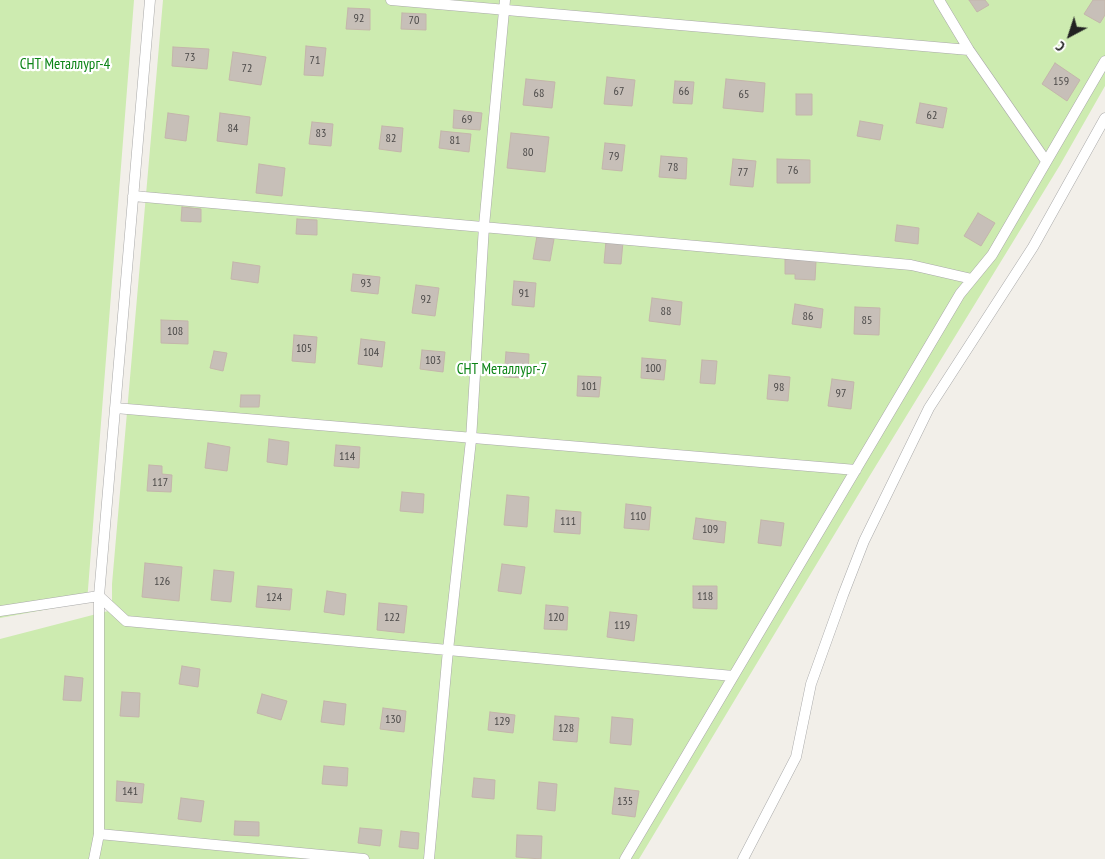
<!DOCTYPE html>
<html>
<head>
<meta charset="utf-8">
<style>
	body { margin:0 }
	#map { position:relative; width:1105px; height:859px; overflow:hidden; background:#f2efe9; font-family:"PT Sans Narrow",sans-serif }
	canvas { display:block }
	.north { position:absolute; left:1045px; top:10px; width:50px; height:50px; -webkit-text-stroke:4px #fff; paint-order:stroke; rotate:220deg; font-size:14px; font-weight:700; line-height:20px; text-align:center; color:#222 }
	.north::after { content:''; display:block; margin:auto; width:18px; height:22px; background:#222; clip-path:polygon(50% 0,100% 100%,50% 72%,0 100%) }
</style>
</head>
<body>
<div id="map">
<canvas width="1105" height="859"></canvas>
<div class="north">С</div>
</div>
<script>
const ctx = document.querySelector('canvas').getContext('2d');
ctx.lineJoin = 'round';
function fill(path, color) {
  ctx.fillStyle = color;
  ctx.fill(path, 'evenodd');
}
function toPath(rows) {
  const path = new Path2D();
  for (const r of rows) {
    path.moveTo(r[0], r[1]);
    for (let i = 2; i < r.length; i += 2) path.lineTo(r[i], r[i + 1]);
  }
  return path;
}
function stroke(path, color, width, dash) {
  ctx.strokeStyle = color;
  ctx.lineWidth = width;
  ctx.lineCap = dash ? 'butt' : 'round';
  ctx.setLineDash(dash || []);
  ctx.stroke(path);
}
function drawText(font, color, halo, rows, align = 'center') {
  ctx.font = font + ' "PT Sans Narrow",sans-serif';
  ctx.lineWidth = 4.5;
  ctx.setLineDash([]);
  ctx.textBaseline = 'middle';
  ctx.strokeStyle = halo;
  ctx.fillStyle = color;
  for (const [text, x, y, turn = 0] of rows) {
    ctx.save();
    ctx.translate(x, y);
    ctx.rotate((+turn || 0) * Math.PI / 180);
    ctx.textAlign = isNaN(turn) ? turn : align;
    if (halo) ctx.strokeText(text, 0, 0);
    ctx.fillText(text, 0, 0);
    ctx.restore();
  }
}
const grass = toPath([
	[0,0,134,0,87,602,0,618],
	[163,0,1105,0,1105,86,1060,165,869,477,639,859,0,859,0,639,112,610,112,584]
]);
const building = toPath([
	[969,0,985,0,989,5,977,12,969,0],
	[1093,0,1105,0,1105,15,1100,23,1084,14,1093,0],
	[348,8,370,9,370,30,346,29,348,8],
	[402,13,426,14,426,30,401,29,402,13],
	[306,46,326,48,323,76,304,75,306,46],
	[173,47,209,49,207,69,172,66,173,47],
	[233,52,266,57,261,85,229,80,233,52],
	[1055,63,1080,80,1067,101,1042,84,1055,63],
	[607,77,635,80,632,106,604,104,607,77],
	[526,79,555,82,552,108,523,105,526,79],
	[726,79,765,83,763,112,723,108,726,79],
	[675,81,694,82,692,104,673,103,675,81],
	[796,94,812,94,812,115,796,115,796,94],
	[920,103,947,108,943,128,916,123,920,103],
	[454,110,482,113,480,130,453,128,454,110],
	[168,113,189,116,186,141,165,138,168,113],
	[220,113,250,117,247,145,217,141,220,113],
	[860,121,883,125,880,140,857,136,860,121],
	[312,122,333,124,331,146,309,144,312,122],
	[382,126,403,128,401,152,379,149,382,126],
	[441,131,471,134,469,152,439,148,441,131],
	[511,133,549,137,545,172,507,168,511,133],
	[605,143,625,145,622,171,602,169,605,143],
	[661,156,687,158,686,179,659,177,661,156],
	[733,159,756,161,753,187,730,185,733,159],
	[777,159,810,160,810,183,777,183,777,159],
	[259,164,285,168,282,196,256,193,259,164],
	[182,207,201,209,201,222,181,221,182,207],
	[978,213,995,223,981,246,964,236,978,213],
	[297,219,317,220,317,235,296,234,297,219],
	[897,225,919,228,918,244,895,241,897,225],
	[537,236,554,239,550,261,533,259,537,236],
	[606,241,623,242,621,264,604,263,606,241],
	[785,259,816,261,815,280,795,279,795,274,785,274,785,259],
	[233,262,260,266,258,283,231,279,233,262],
	[353,274,380,277,378,294,351,291,353,274],
	[514,281,536,283,534,307,512,305,514,281],
	[416,285,439,288,435,316,412,313,416,285],
	[652,298,682,302,680,325,649,321,652,298],
	[795,304,823,309,821,328,792,324,795,304],
	[855,307,880,308,879,335,854,334,855,307],
	[161,320,188,321,188,344,161,343,161,320],
	[294,335,317,337,315,363,292,361,294,335],
	[361,339,385,342,382,367,358,364,361,339],
	[422,350,445,352,443,372,420,369,422,350],
	[214,351,227,353,223,371,210,368,214,351],
	[506,352,529,354,528,378,504,377,506,352],
	[642,358,666,360,664,380,641,378,642,358],
	[702,360,717,361,715,384,700,383,702,360],
	[769,375,790,377,788,401,767,399,769,375],
	[578,376,601,377,599,397,577,396,578,376],
	[832,379,854,382,851,409,828,406,832,379],
	[241,395,260,395,259,407,240,407,241,395],
	[269,439,289,442,287,465,267,462,269,439],
	[208,443,230,447,227,471,205,468,208,443],
	[336,445,360,447,359,468,334,466,336,445],
	[149,465,162,466,162,474,172,475,171,492,147,491,149,465],
	[402,492,424,494,423,513,400,511,402,492],
	[507,495,529,497,527,527,504,525,507,495],
	[626,504,651,507,649,530,624,528,626,504],
	[556,510,581,512,580,534,554,532,556,510],
	[696,518,726,522,724,543,693,539,696,518],
	[761,520,784,523,781,546,758,543,761,520],
	[145,563,182,567,179,601,142,597,145,563],
	[502,564,525,567,521,594,498,591,502,564],
	[214,570,234,572,231,602,211,600,214,570],
	[258,586,292,589,290,610,256,607,258,586],
	[693,586,717,586,717,609,693,608,693,586],
	[327,591,346,594,344,615,324,612,327,591],
	[379,603,407,606,404,633,377,630,379,603],
	[546,605,568,607,567,630,544,629,546,605],
	[610,612,637,615,634,641,607,637,610,612],
	[182,666,200,669,198,687,179,684,182,666],
	[65,676,83,678,81,701,63,700,65,676],
	[122,692,140,693,139,717,120,716,122,692],
	[262,694,287,701,281,720,257,713,262,694],
	[324,701,346,704,344,725,321,722,324,701],
	[383,708,406,711,404,732,380,729,383,708],
	[490,712,515,715,513,733,488,730,490,712],
	[555,716,579,718,577,742,553,740,555,716],
	[612,717,633,719,631,745,610,743,612,717],
	[324,766,348,768,347,786,322,784,324,766],
	[474,778,495,780,494,799,472,797,474,778],
	[117,781,144,784,142,803,116,801,117,781],
	[539,782,557,784,555,811,537,809,539,782],
	[615,788,639,791,635,817,612,814,615,788],
	[181,798,204,801,201,822,178,819,181,798],
	[235,821,259,822,259,836,234,835,235,821],
	[360,828,382,830,380,846,358,843,360,828],
	[401,831,419,833,418,849,399,847,401,831],
	[517,835,542,836,541,859,516,857,517,835]
]);
const service = toPath([
	[391,0,969,50],
	[939,0,969,50,1046,161],
	[133,196,911,265,972,279],
	[115,408,856,470],
	[0,611,99,596,126,621,448,650,471,440,484,226,505,0],
	[99,834,364,859],
	[94,859,99,834,99,596,150,0],
	[429,859,448,650,733,676],
	[625,859,960,294,992,255,1105,61],
	[743,859,796,757,811,684,843,595,864,541,929,408,1033,247,1105,118]
]);
const numberNames = [
	["92",359,19],
	["70",414,21],
	["73",190,58],
	["71",315,61],
	["72",247,69],
	["159",1061,82],
	["67",619,92],
	["66",684,92],
	["68",539,94],
	["65",744,95],
	["62",932,116],
	["69",467,120],
	["84",233,129],
	["83",321,134],
	["82",391,139],
	["81",455,141],
	["80",528,153],
	["79",614,157],
	["78",673,168],
	["76",793,171],
	["77",743,173],
	["93",366,284],
	["91",524,294],
	["92",426,300],
	["88",666,312],
	["86",808,317],
	["85",867,321],
	["108",175,332],
	["105",304,349],
	["104",371,353],
	["103",433,361],
	["100",653,369],
	["101",589,387],
	["98",779,388],
	["97",841,394],
	["114",347,457],
	["117",160,483],
	["110",638,517],
	["111",568,522],
	["109",710,530],
	["126",162,582],
	["118",705,597],
	["124",274,598],
	["122",392,618],
	["120",556,618],
	["119",622,626],
	["130",393,720],
	["129",502,722],
	["128",566,729],
	["141",130,792],
	["135",625,802]
];
const parkNames = [
	["СНТ Металлург-4",65,65],
	["СНТ Металлург-7",502,370]
];
fill(grass, '#cdebb0');
fill(building, '#c7bfb8');
stroke(building, '#c4b6ab', 1);
stroke(service, '#a9a9a9', 11);
stroke(service, '#fff', 10);
drawText('12px', '#4b4948', null, numberNames);
drawText('15px', '#0c8416', '#fff', parkNames);
</script>
</body>
</html>
